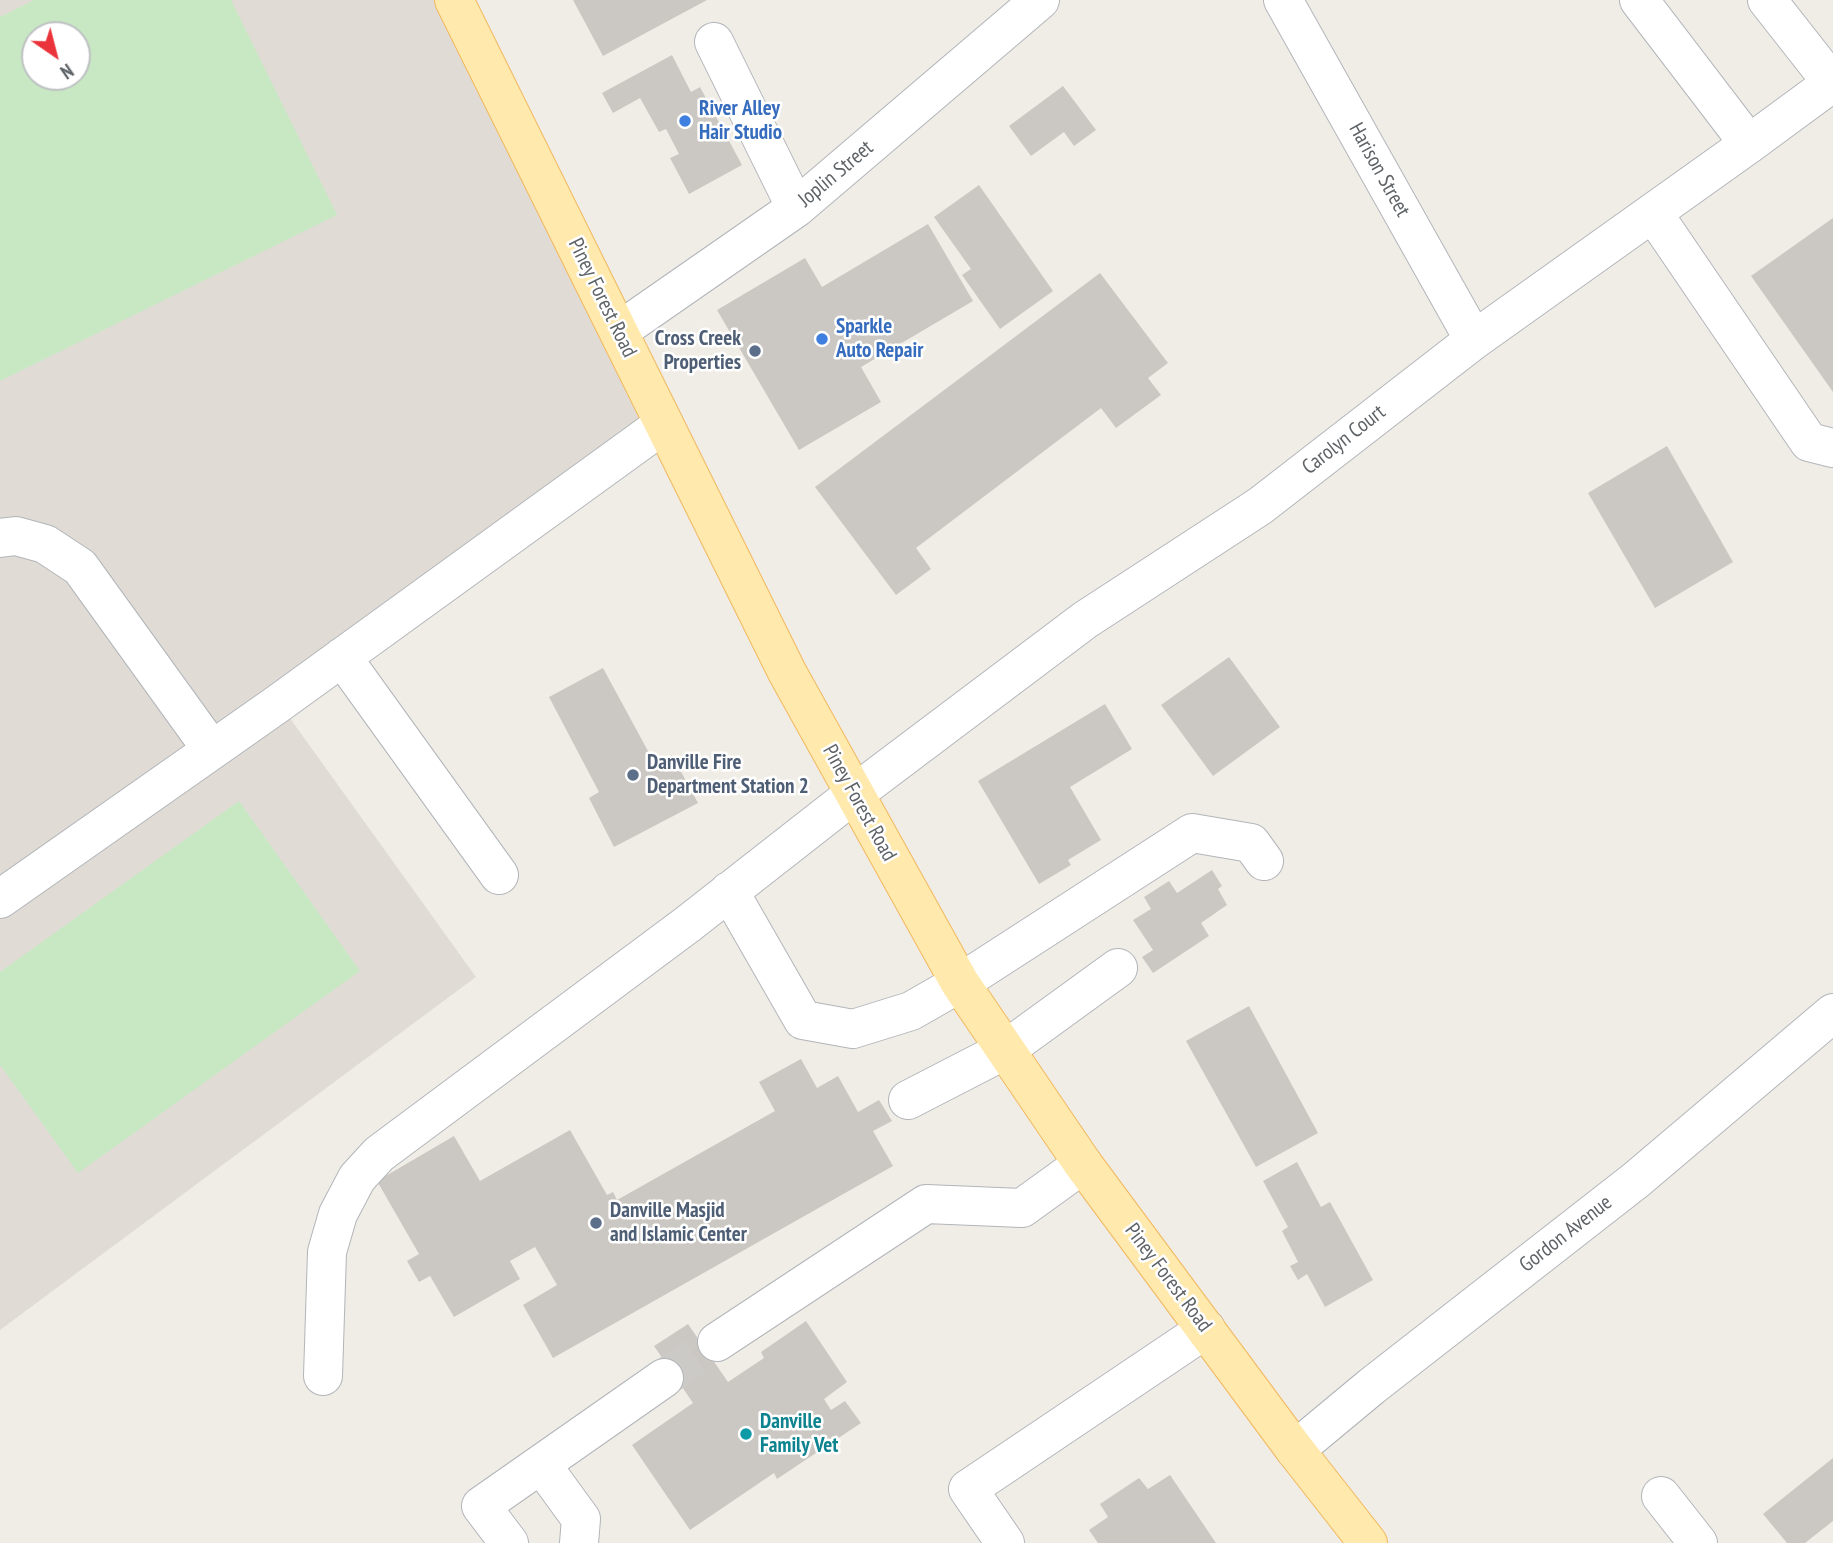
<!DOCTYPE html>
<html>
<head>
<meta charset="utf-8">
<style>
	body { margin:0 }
	#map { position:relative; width:1833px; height:1543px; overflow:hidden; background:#f0ede7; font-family:"PT Sans Narrow",sans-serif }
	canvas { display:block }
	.north { position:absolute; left:21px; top:21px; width:70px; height:70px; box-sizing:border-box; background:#fff; border:2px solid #bfc1c2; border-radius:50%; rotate:145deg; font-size:19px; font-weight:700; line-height:28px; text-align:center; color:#5e6367 }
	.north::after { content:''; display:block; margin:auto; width:24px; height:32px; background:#ea333a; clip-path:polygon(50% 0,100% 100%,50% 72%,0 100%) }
</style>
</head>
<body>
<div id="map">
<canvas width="1833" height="1543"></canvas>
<div class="north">N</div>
</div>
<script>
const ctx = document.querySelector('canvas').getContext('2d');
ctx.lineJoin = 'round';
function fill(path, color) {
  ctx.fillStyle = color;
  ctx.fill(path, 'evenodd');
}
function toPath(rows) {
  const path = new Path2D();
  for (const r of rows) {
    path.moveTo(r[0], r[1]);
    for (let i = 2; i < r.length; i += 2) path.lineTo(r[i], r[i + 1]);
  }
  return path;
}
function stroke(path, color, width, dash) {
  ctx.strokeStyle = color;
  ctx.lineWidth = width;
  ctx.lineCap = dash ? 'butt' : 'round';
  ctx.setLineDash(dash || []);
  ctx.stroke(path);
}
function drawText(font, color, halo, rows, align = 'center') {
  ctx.font = font + ' "PT Sans Narrow",sans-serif';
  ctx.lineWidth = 5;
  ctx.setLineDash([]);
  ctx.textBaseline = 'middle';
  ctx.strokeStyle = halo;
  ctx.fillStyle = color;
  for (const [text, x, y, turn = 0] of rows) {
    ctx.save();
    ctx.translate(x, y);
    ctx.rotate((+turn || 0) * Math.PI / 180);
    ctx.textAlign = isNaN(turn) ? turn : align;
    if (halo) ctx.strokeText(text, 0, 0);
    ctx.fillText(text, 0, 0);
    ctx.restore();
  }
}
const education = toPath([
	[0,0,457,0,664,424,279,703,476,977,0,1330],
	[35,35,77,35,77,77,35,77]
]);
const green = toPath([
	[34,0,231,0,337,215,0,381,0,17],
	[35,35,77,35,77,77,35,77],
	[239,801,360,971,78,1173,0,1065,0,972]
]);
const building = toPath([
	[573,0,707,0,603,56],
	[672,55,691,92,700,87,742,165,689,194,670,158,679,154,666,129,659,132,640,98,613,113,602,93],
	[1063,86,1096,130,1074,146,1064,132,1031,156,1009,126],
	[979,185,1053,291,1000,329,962,275,971,269,934,217],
	[1833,218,1833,392,1751,276],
	[928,224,973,301,861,367,881,402,799,450,717,310,805,258,822,287],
	[1100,273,1168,363,1148,378,1161,395,1116,428,1101,408,916,548,931,569,896,595,815,487],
	[1667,446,1733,562,1655,608,1588,493],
	[1229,657,1280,727,1213,776,1161,705],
	[603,668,655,764,672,755,698,803,614,847,589,798,599,792,549,697],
	[1105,704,1132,749,1070,787,1101,840,1068,860,1071,865,1039,884,978,781],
	[1212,870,1222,886,1218,889,1227,905,1201,923,1209,936,1153,973,1142,957,1153,950,1133,920,1151,909,1144,897,1169,881,1177,893],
	[1249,1006,1318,1133,1256,1167,1186,1041],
	[801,1059,817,1088,838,1076,858,1112,879,1100,892,1121,873,1131,893,1166,553,1358,523,1305,557,1285,535,1247,510,1261,520,1279,454,1317,430,1276,419,1282,407,1261,419,1254,377,1181,454,1136,480,1181,570,1130,607,1195,613,1192,617,1200,775,1111,759,1082],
	[1297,1162,1321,1207,1330,1202,1373,1280,1325,1307,1307,1274,1298,1280,1290,1266,1298,1262,1282,1231,1288,1227,1263,1181],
	[806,1321,847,1382,824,1399,831,1410,845,1401,861,1423,777,1479,774,1473,690,1530,632,1445,693,1403,654,1346,688,1324,728,1382,764,1358,761,1352],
	[1833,1458,1833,1521,1805,1543,1787,1543,1763,1514],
	[1170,1475,1216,1543,1098,1543,1089,1530,1108,1517,1100,1504,1139,1478,1148,1489]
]);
const minorTunnel = toPath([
	[664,1378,717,1342]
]);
const minor = toPath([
	[1283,0,1474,340],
	[1639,0,1749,144],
	[1767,0,1833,84],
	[714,42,796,208],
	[1653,213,1809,442,1833,448],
	[619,331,796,208,1040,0],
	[0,538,16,536,45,544,80,567,212,750],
	[342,657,499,875],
	[729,891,803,1020,853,1029,911,1011,960,983,1192,833,1251,843,1264,861],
	[0,899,279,703,664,424],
	[908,1100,1005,1050,1118,968],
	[717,1342,926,1204,1022,1208,1083,1164],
	[323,1376,327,1252,338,1214,357,1178,379,1154,688,924,854,794,1085,620,1260,506,1474,340,1749,144,1832,83],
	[1295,1450,1372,1386,1636,1180,1833,1013],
	[541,1464,581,1519,579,1543],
	[1661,1496,1698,1543],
	[509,1543,481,1506,664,1378],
	[1005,1543,968,1489,1206,1329]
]);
const major = toPath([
	[454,0,787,672,960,983,1083,1164,1295,1450,1368,1543]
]);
const markers = [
	[685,121,7,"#3f7fe0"],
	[822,339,7,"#3f7fe0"],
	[755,351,7,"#5c6f8a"],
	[633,775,7,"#5c6f8a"],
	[596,1223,7,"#5c6f8a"],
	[746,1434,7,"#0f9aa8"]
];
const shopNames = [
	["River Alley",699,109],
	["Hair Studio",699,133],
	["Sparkle",836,327],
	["Auto Repair",836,351]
];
const streetNames = [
	["Harison Street",1379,170,61],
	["Joplin Street",836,174,-40],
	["Piney Forest Road",602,298,64],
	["Carolyn Court",1344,440,-38],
	["Piney Forest Road",859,803,61],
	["Gordon Avenue",1566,1234,-38],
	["Piney Forest Road",1168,1278,53]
];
const serviceNames = [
	["Cross Creek",741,339,"right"],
	["Properties",741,363,"right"],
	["Danville Fire",647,763],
	["Department Station 2",647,787],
	["Danville Masjid",610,1211],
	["and Islamic Center",610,1235]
];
const cultureNames = [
	["Danville",760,1422],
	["Family Vet",760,1446]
];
fill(education, '#e0dcd5');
fill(green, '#c8e8c4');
fill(building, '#cbc8c3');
stroke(minorTunnel, '#cccac7', 38, [38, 19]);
stroke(minor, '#b2b5b9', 40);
stroke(major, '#f2b85e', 40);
stroke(minor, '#fff', 38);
stroke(major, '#ffe9ad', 38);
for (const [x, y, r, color] of markers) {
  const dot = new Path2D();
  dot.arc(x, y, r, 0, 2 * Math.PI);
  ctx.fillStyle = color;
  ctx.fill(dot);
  stroke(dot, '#fff', 2.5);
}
drawText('bold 21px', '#366cbe', '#fff', shopNames, 'left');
drawText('21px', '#5e6367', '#fff', streetNames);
drawText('bold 21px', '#4e5e75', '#fff', serviceNames, 'left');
drawText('bold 21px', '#0d838f', '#fff', cultureNames, 'left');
</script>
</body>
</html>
